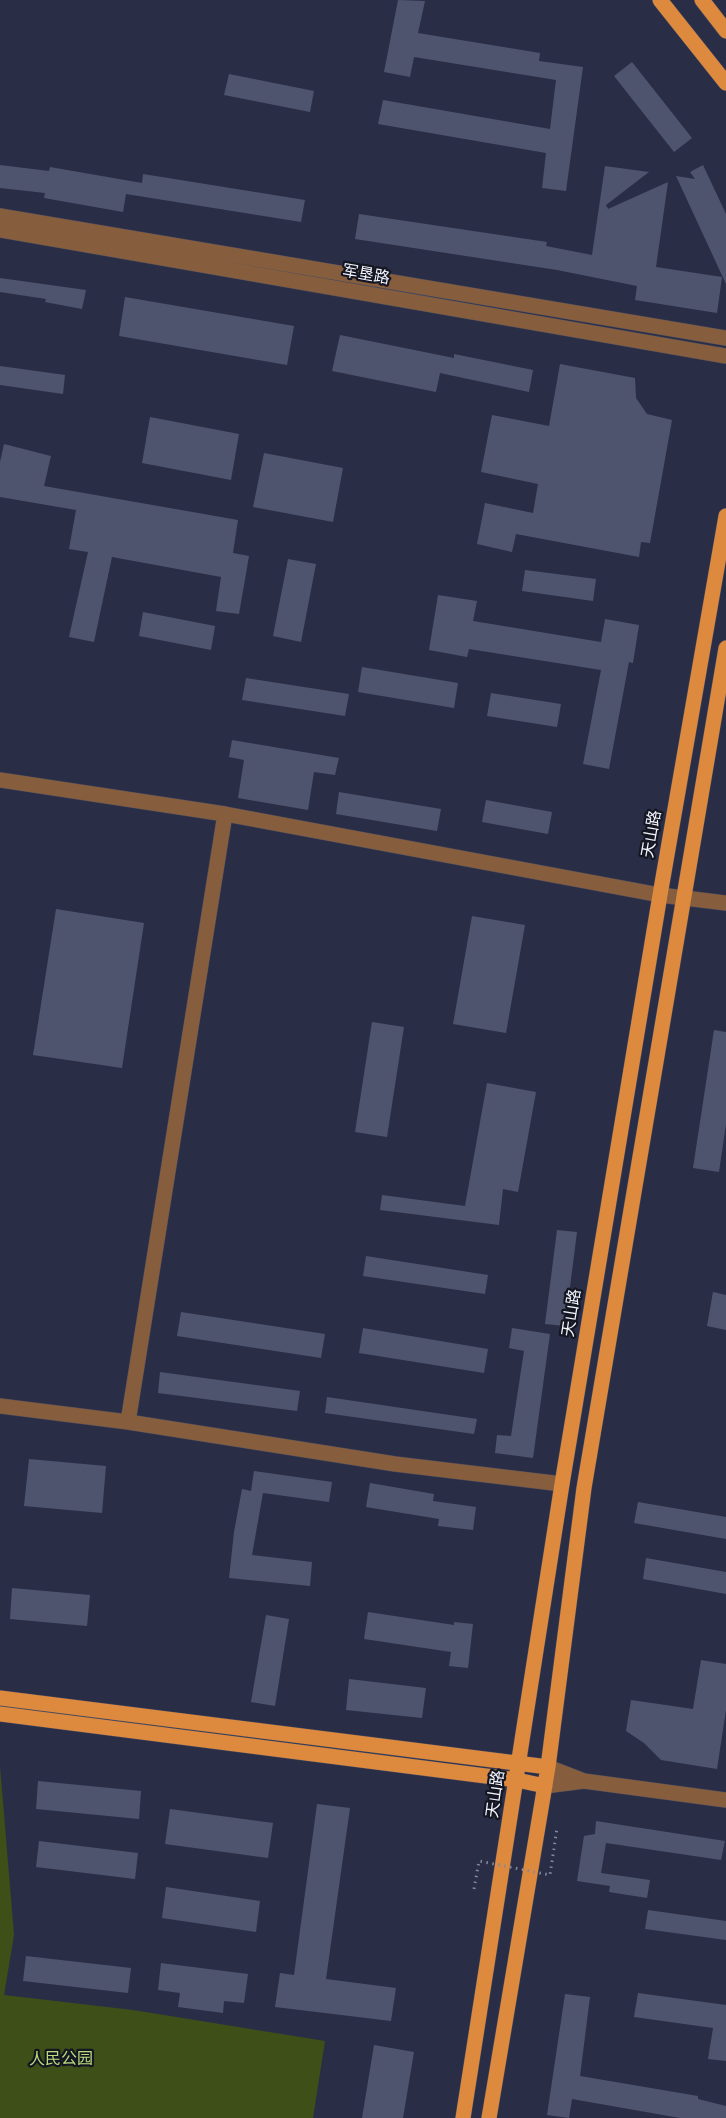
<!DOCTYPE html>
<html>
<head>
<meta charset="utf-8">
<style>
	body { margin:0 }
	canvas { display:block; background:#292d45 }
</style>
</head>
<body>
<canvas width="726" height="2118"></canvas>
<script>
const ctx = document.querySelector('canvas').getContext('2d');
ctx.lineJoin = 'round';
function fill(path, color) {
  ctx.fillStyle = color;
  ctx.fill(path, 'evenodd');
}
function toPath(rows) {
  const path = new Path2D();
  for (const r of rows) {
    path.moveTo(r[0], r[1]);
    for (let i = 2; i < r.length; i += 2) path.lineTo(r[i], r[i + 1]);
  }
  return path;
}
function stroke(path, color, width, dash) {
  ctx.strokeStyle = color;
  ctx.lineWidth = width;
  ctx.lineCap = dash ? 'butt' : 'round';
  ctx.setLineDash(dash || []);
  ctx.stroke(path);
}
function drawText(font, color, halo, rows, align = 'center') {
  ctx.font = font + ' Manrope,"Noto Sans SC",sans-serif';
  ctx.lineWidth = 4.5;
  ctx.setLineDash([]);
  ctx.textBaseline = 'middle';
  ctx.strokeStyle = halo;
  ctx.fillStyle = color;
  for (const [text, x, y, turn = 0] of rows) {
    ctx.save();
    ctx.translate(x, y);
    ctx.rotate((+turn || 0) * Math.PI / 180);
    ctx.textAlign = isNaN(turn) ? turn : align;
    if (halo) ctx.strokeText(text, 0, 0);
    ctx.fillText(text, 0, 0);
    ctx.restore();
  }
}
const green = toPath([
	[0,1766,14,1935,4,1995,133,2010,325,2041,313,2118,0,2118]
]);
const building = toPath([
	[398,0,425,1,418,33,540,53,539,61,583,67,566,191,542,188,546,153,378,124,383,100,550,129,556,80,414,57,410,77,384,72],
	[632,62,692,138,674,152,614,76],
	[229,74,314,91,310,112,224,95],
	[0,165,49,171,50,167,142,183,143,174,305,200,301,222,126,194,123,212,44,198,45,193,0,188],
	[703,165,726,214,726,284,676,176,695,179,690,172],
	[605,166,649,172,606,205,608,209,668,182,656,267,722,277,717,313,635,300,637,286,557,270,355,239,359,214,547,242,546,246,592,255],
	[0,278,86,290,82,309,45,302,46,299,0,292],
	[125,297,294,326,287,365,119,336],
	[340,335,454,358,454,354,533,370,529,392,440,373,436,392,332,371],
	[560,364,635,378,636,398,647,414,672,420,650,543,641,542,639,557,516,534,512,552,477,544,485,503,533,513,538,484,481,472,492,415,549,426],
	[0,366,65,375,63,394,0,385],
	[150,417,239,434,231,480,142,463],
	[4,444,51,456,44,486,238,520,233,553,249,556,239,614,216,611,221,577,112,557,94,642,69,637,88,552,69,549,76,510,0,497,0,462],
	[264,453,343,468,333,522,253,507],
	[288,559,316,564,301,642,273,636],
	[525,570,596,579,593,601,522,591],
	[438,595,477,601,473,621,601,642,605,619,639,625,633,663,629,662,609,769,583,764,601,670,469,649,467,657,429,650],
	[143,612,215,626,211,650,139,636],
	[362,667,458,683,454,708,358,692],
	[246,678,349,694,345,716,242,700],
	[491,693,561,704,557,727,487,716],
	[232,740,339,758,335,775,314,772,308,810,238,798,244,760,229,757],
	[339,792,441,809,437,831,336,814],
	[486,800,552,812,548,834,482,822],
	[56,909,144,923,122,1068,33,1055],
	[472,916,525,925,506,1033,453,1024],
	[372,1022,404,1027,387,1137,355,1132],
	[714,1030,726,1032,726,1124,719,1172,693,1168],
	[487,1083,536,1092,518,1192,503,1189,499,1225,380,1210,382,1195,465,1206],
	[557,1230,577,1232,565,1326,545,1324],
	[366,1256,488,1275,485,1294,363,1276],
	[713,1292,726,1295,726,1330,707,1326],
	[181,1312,325,1334,321,1358,177,1336],
	[363,1328,488,1349,484,1373,359,1353],
	[512,1328,550,1334,533,1458,495,1453,497,1435,511,1436,524,1351,509,1348],
	[160,1372,300,1391,297,1411,158,1393],
	[327,1397,477,1419,474,1434,325,1413],
	[29,1459,106,1466,102,1513,24,1506],
	[254,1471,332,1482,329,1502,263,1493,252,1555,312,1562,310,1586,229,1578,234,1532,242,1489,251,1491],
	[370,1483,434,1494,433,1501,476,1507,473,1530,438,1526,439,1519,366,1507],
	[638,1502,726,1517,726,1539,634,1523],
	[646,1558,726,1572,726,1594,643,1579],
	[12,1588,90,1595,87,1626,10,1619],
	[368,1612,454,1625,454,1622,473,1624,468,1668,449,1666,451,1652,364,1639],
	[266,1615,289,1619,275,1706,251,1702],
	[701,1660,726,1664,726,1710,717,1769,661,1760,644,1743,626,1731,631,1700,693,1709],
	[349,1679,426,1688,422,1718,346,1710],
	[38,1781,141,1791,139,1819,36,1809],
	[317,1804,350,1808,326,1979,396,1988,391,2021,275,2007,280,1973,294,1975],
	[170,1809,273,1823,268,1858,165,1844],
	[596,1821,725,1841,721,1860,606,1843,601,1873,650,1880,647,1898,609,1892,610,1886,577,1881,584,1836,595,1834],
	[39,1841,138,1853,135,1879,36,1867],
	[166,1887,260,1901,256,1932,162,1918],
	[648,1910,726,1921,726,1940,645,1929],
	[26,1956,131,1968,128,1993,23,1981],
	[161,1963,248,1974,244,2003,224,2001,223,2013,178,2007,180,1993,158,1990],
	[638,1993,726,2005,726,2061,708,2059,713,2028,634,2017],
	[565,1994,590,1997,580,2076,698,2096,698,2099,726,2106,726,2118,680,2118,572,2099,569,2118,547,2115],
	[374,2045,414,2052,403,2118,362,2118]
]);
const minor = toPath([
	[0,216,726,338],
	[0,230,726,356],
	[0,780,225,814,660,895,726,903],
	[0,1406,128,1422,395,1464,562,1484],
	[128,1422,225,814],
	[584,1781,726,1800],
	[545,1786,584,1781,548,1767]
]);
const major = toPath([
	[660,0,726,83],
	[702,0,726,31],
	[0,1698,548,1767],
	[0,1714,517,1780,545,1786],
	[463,2118,562,1484,660,895,726,516],
	[489,2118,548,1767,584,1488,726,648]
]);
const pathBridge = toPath([
	[474,1889,479,1861,550,1875,557,1828]
]);
const streetNames = [
	["军垦路",366,275,10],
	["天山路",652,834,-80],
	["天山路",572,1313,-81],
	["天山路",496,1794,-82]
];
const parkNames = [
	["人民公园",61,2060]
];
fill(green, '#3f4f18');
fill(building, '#4f546e');
stroke(minor, '#45495f', 16);
stroke(major, '#45495f', 16);
stroke(minor, '#875e3d', 15);
stroke(major, '#dd8a3f', 15);
stroke(pathBridge, '#85899a', 3, [1.5, 4.5]);
drawText('16px', '#f2f4fe', '#141621', streetNames);
drawText('16px', '#bcdc7b', '#141621', parkNames);
</script>
</body>
</html>
